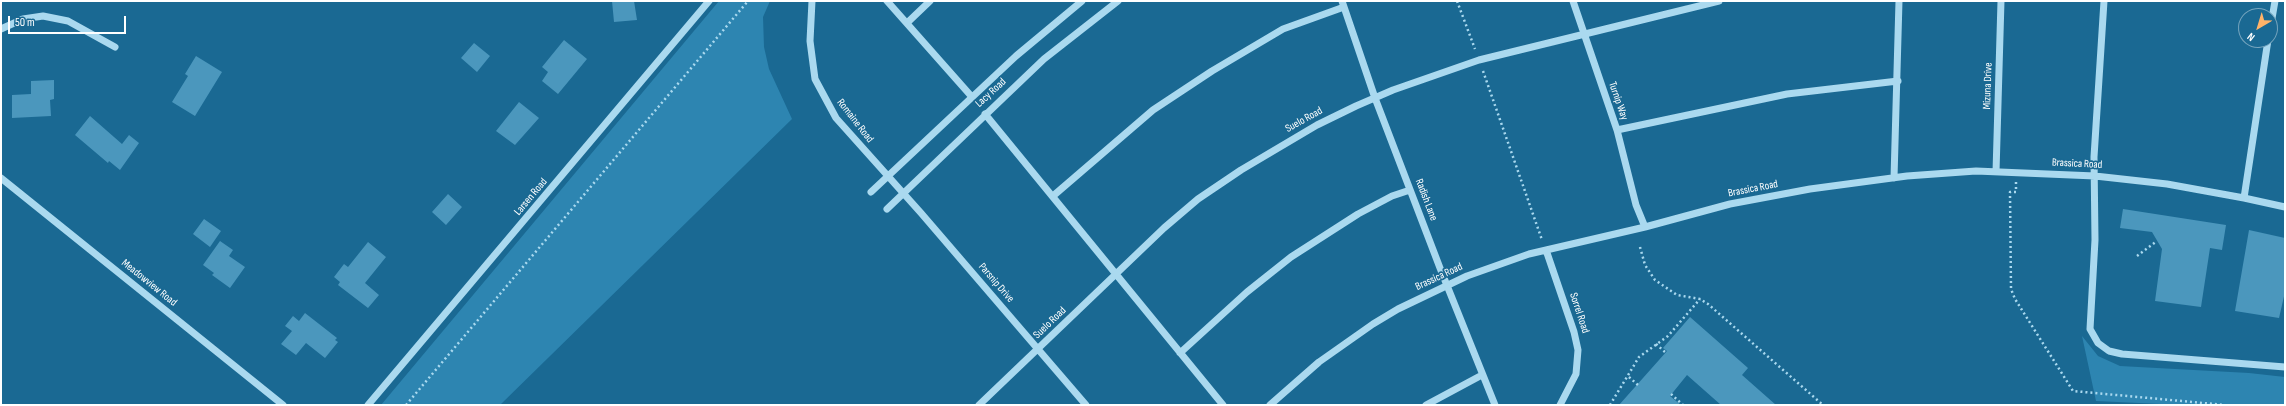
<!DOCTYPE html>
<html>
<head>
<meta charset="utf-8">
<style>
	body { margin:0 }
	#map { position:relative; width:2286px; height:406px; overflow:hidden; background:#1a6993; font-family:"Sofia Sans Condensed",sans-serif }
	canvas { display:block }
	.frame { position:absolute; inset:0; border:2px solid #fff; pointer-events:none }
	.north { position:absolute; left:2238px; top:8px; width:40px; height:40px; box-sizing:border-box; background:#1a6993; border:1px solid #76a5be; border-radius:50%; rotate:218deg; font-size:11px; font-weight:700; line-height:16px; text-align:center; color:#fff }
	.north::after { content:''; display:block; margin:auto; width:14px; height:18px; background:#ffb369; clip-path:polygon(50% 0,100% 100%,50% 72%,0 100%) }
	.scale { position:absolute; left:8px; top:16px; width:118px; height:18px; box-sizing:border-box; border:2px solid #fff; border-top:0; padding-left:5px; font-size:12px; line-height:14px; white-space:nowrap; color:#fff; -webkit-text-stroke:3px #1a6993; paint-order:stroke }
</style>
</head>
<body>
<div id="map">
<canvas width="2286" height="406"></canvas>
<div class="frame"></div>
<div class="north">N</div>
<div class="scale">50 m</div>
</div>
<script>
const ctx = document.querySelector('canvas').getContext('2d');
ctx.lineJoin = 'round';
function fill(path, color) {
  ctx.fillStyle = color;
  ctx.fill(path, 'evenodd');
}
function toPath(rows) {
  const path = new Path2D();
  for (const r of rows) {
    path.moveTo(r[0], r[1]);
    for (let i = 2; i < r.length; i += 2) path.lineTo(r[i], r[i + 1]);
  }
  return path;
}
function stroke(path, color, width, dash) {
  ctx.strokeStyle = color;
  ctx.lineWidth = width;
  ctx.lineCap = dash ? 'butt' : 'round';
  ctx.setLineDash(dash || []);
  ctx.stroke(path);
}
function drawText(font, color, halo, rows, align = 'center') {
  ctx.font = font + ' "Sofia Sans Condensed",sans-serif';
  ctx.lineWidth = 3.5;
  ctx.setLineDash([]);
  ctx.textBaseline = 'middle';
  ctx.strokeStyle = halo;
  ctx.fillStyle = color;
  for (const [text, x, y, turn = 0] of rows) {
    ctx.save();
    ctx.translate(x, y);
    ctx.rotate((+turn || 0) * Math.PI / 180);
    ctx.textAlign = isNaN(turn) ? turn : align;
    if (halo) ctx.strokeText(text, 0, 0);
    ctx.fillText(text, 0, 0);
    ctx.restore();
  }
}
const green = toPath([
	[719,1,770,1,763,17,764,47,769,69,792,119,500,405,381,405],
	[2082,336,2098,356,2120,366,2249,373,2285,377,2285,405,2182,405,2096,401]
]);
const building = toPath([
	[612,1,634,1,637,20,614,22],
	[564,40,587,59,558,94,542,81,548,72,542,67],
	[474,43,490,56,477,72,461,58],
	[196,56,222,72,195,116,172,102,188,76,185,74],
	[54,80,54,99,50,100,51,116,12,118,12,95,31,94,31,81],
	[519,102,539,118,515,145,496,131],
	[90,116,122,144,129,135,139,143,120,170,109,161,108,163,75,135],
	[448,194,462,207,446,225,432,212],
	[2123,209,2226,225,2222,250,2210,248,2201,307,2155,301,2162,249,2152,232,2120,228],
	[204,219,221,231,210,247,193,234],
	[2249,230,2285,238,2285,292,2279,318,2235,311],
	[220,241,233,250,229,256,245,267,230,288,212,275,214,273,203,265],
	[368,242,386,257,365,283,379,295,368,308,338,285,340,282,334,277,344,264,348,267],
	[305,313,337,338,335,340,338,342,325,358,306,343,296,355,281,344,292,331,285,326,293,316,299,321],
	[1690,317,1748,368,1742,375,1776,405,1721,405,1687,375,1670,396,1681,405,1619,405,1667,351,1663,348]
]);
const path = toPath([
	[1457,1,1475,49],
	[1483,71,1542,240],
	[2016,182,2016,192,2010,192,2011,289,2015,299,2073,391,2225,405],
	[1640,247,1645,265,1655,280,1677,295,1700,299,1708,304,1823,405],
	[2137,256,2157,241],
	[1656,344,1666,353],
	[1629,377,1639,386],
	[1671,394,1683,405],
	[406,405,748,1],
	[1610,405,1639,357,1668,336,1700,299]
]);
const minor = toPath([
	[812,1,810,41,815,79,836,118,921,213,1086,405],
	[887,1,972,97],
	[1342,1,1375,98,1440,268,1495,405],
	[1573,1,1617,130,1636,205,1645,227],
	[2104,1,2094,157,2095,240,2090,329,2098,343,2109,351,2122,354,2285,367],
	[907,23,930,1],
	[1,29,23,19,43,16,68,21,115,47],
	[2270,30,2275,1],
	[985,114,1223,405],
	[1617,130,1787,94,1898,81],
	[1996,172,2001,1],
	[1,178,283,405],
	[1894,178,1899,1],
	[871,192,1016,56,1082,1],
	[1053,196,1153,110,1212,71,1283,29,1344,7],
	[2244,198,2268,40],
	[887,209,1044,59,1118,1],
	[1546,250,1574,332,1578,350,1576,374,1560,405],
	[1180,353,1247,292,1291,257,1358,214,1392,196,1410,190],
	[368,405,709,1],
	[979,405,1164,228,1198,199,1241,170,1317,125,1356,106,1393,90,1479,60,1719,1],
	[1270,405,1319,362,1373,324,1398,309,1467,276,1529,254,1645,227,1730,204,1810,189,1907,176,1976,171,2095,176,2167,184,2244,198,2285,207],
	[1426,405,1482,375]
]);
const streetNames = [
	["Mizuna Drive",1988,86,-88],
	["Lacy Road",991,93,-43],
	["Turnip Way",1618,101,71],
	["Suelo Road",1304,120,-29],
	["Romaine Road",855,121,52],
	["Brassica Road",2077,164,3],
	["Brassica Road",1753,189,-11],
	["Larsen Road",531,197,-50],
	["Radish Lane",1426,200,69],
	["Brassica Road",1439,277,-25],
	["Meadowview Road",149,283,39],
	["Parsnip Drive",996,283,49],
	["Sorrel Road",1579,313,72],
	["Suelo Road",1050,323,-44]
];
fill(green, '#2d85b1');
fill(building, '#4b97bd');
stroke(path, '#aad9ef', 2.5, [2, 3]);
stroke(minor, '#aad9ef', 7);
drawText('11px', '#fff', '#1a6993', streetNames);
</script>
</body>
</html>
